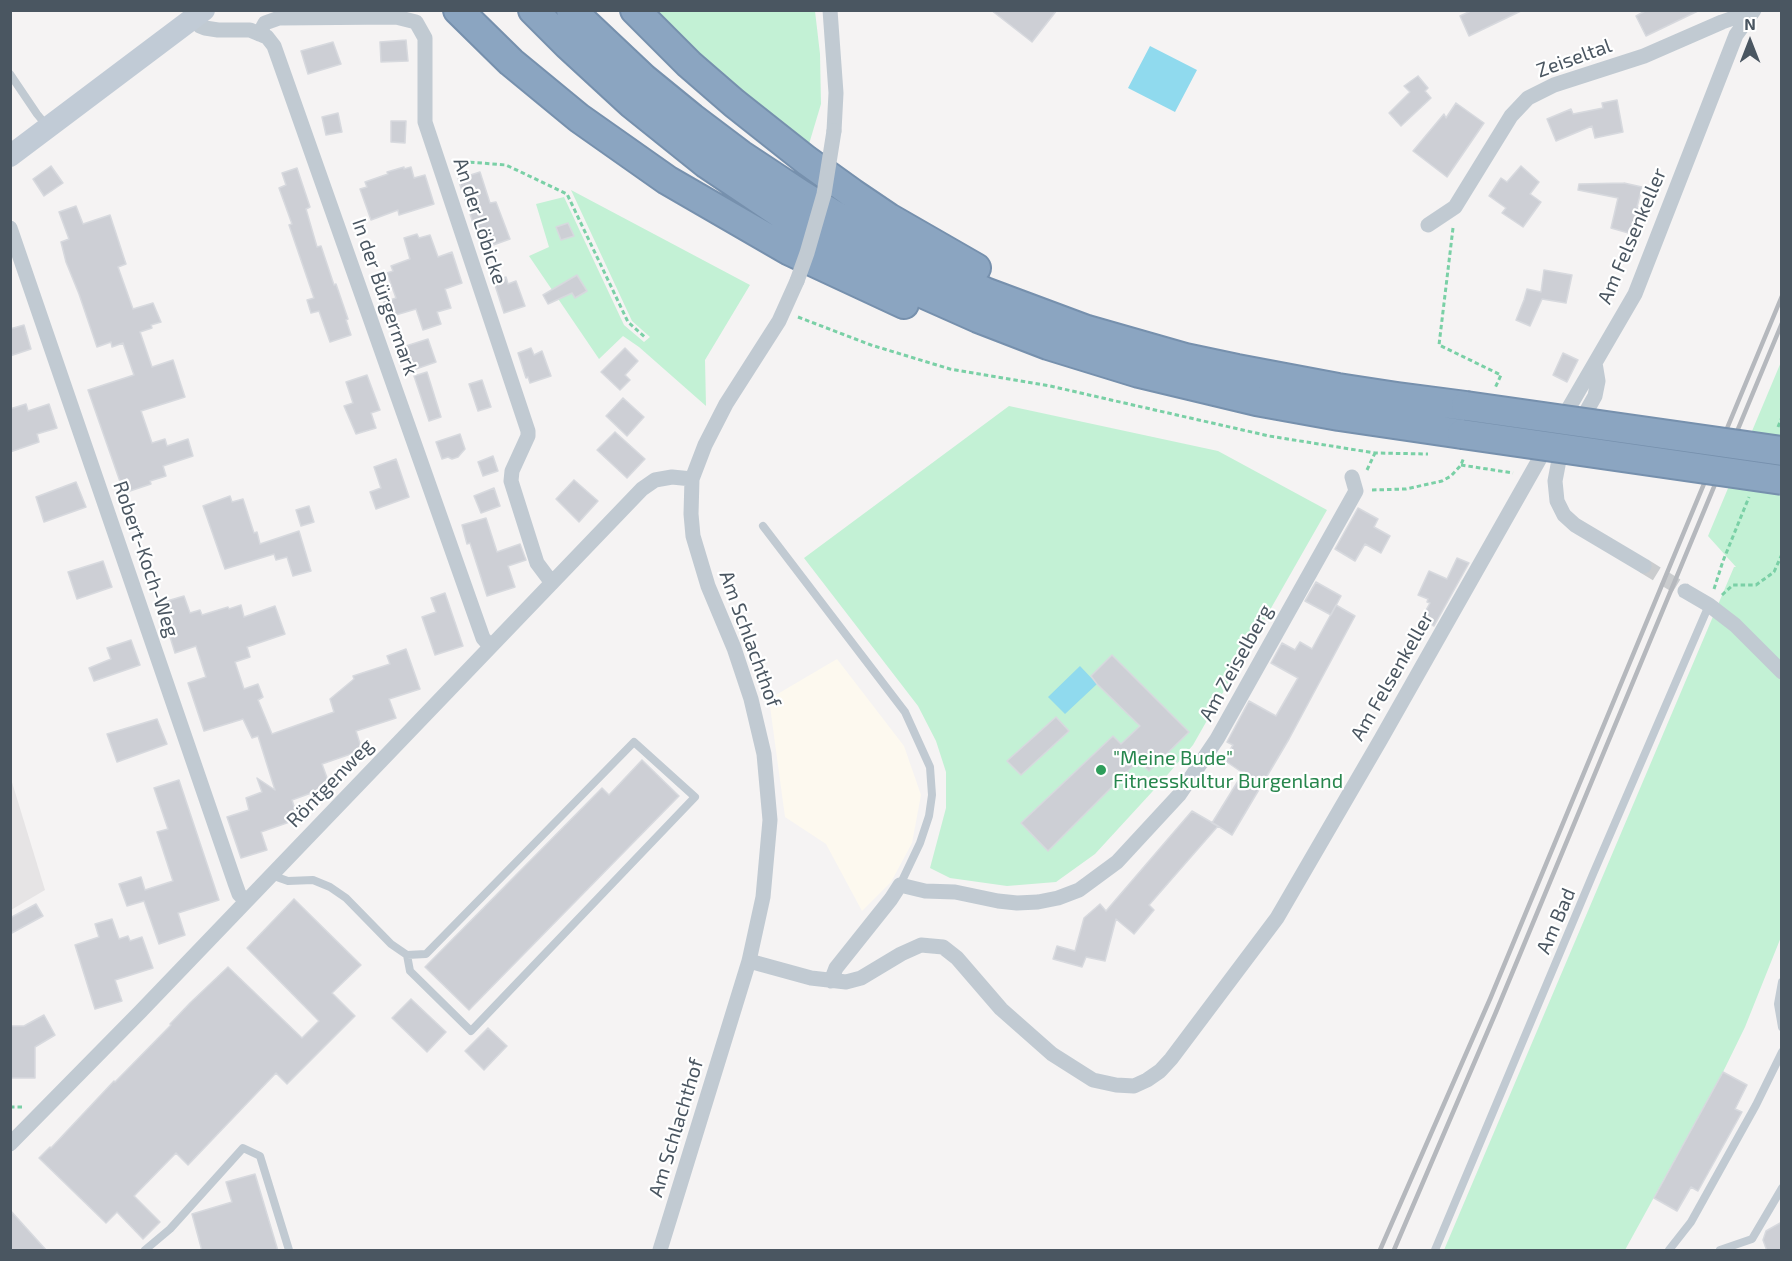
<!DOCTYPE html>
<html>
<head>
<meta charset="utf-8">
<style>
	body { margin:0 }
	#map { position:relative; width:1792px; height:1261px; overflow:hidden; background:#f5f3f3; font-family:"Exo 2",sans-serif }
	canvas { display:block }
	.frame { position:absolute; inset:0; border:12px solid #4a5661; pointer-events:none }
	.north { position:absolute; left:1720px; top:12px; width:60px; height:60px; -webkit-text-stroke:4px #fff; paint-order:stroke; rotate:0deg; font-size:16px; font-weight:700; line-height:24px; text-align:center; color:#4a5661 }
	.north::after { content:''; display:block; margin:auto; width:21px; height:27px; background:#4a5661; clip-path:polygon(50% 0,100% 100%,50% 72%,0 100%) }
</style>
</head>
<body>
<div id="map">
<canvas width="1792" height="1261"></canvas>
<div class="frame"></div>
<div class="north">N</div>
</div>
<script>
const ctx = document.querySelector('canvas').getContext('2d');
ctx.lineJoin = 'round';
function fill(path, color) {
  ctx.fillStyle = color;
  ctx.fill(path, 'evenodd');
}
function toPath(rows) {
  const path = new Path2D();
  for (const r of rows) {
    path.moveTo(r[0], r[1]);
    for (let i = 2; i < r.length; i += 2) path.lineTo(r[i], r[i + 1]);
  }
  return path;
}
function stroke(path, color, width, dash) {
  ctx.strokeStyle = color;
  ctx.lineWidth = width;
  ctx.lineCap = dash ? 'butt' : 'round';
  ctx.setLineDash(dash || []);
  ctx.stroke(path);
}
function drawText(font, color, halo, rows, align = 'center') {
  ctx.font = font + ' "Exo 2",sans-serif';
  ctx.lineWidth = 4.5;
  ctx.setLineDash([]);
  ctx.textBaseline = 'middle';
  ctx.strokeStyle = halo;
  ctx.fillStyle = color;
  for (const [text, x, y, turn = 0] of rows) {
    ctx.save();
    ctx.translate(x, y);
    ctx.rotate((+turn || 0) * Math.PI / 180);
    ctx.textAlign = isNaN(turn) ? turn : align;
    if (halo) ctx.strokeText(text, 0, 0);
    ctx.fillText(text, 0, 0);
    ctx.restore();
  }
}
const commercial = toPath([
	[837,659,904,746,921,795,912,843,891,882,862,911,826,844,785,817,769,699]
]);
const education = toPath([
	[11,779,45,890,11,910,10,910]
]);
const green = toPath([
	[653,11,815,11,820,54,821,104,809,144,731,84],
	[571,190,750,285,705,360,706,406,639,347,623,336,599,359,529,256,549,247,536,204,564,197,624,325,644,342,650,337,632,321],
	[1781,362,1781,937,1745,1027,1723,1072,1625,1250,1444,1250,1734,567,1736,567,1708,536],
	[1009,406,1218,451,1327,510,1193,745,1163,780,1095,854,1056,882,1007,886,950,878,930,868,946,808,946,772,936,741,918,706,804,558]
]);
const water = toPath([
	[1150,46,1197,70,1175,112,1128,88],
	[1080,666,1097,684,1065,714,1048,697]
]);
const building = toPath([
	[991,10,1057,10,1032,42,991,10],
	[1473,10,1523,10,1469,36,1460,16,1473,10],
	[1647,10,1700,10,1646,36,1636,16,1647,10],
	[406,40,408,61,381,62,380,42,406,40],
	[333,42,341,64,308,74,301,51,333,42],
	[1418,76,1428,88,1425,91,1431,98,1401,126,1389,113,1410,92,1404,86,1418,76],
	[1617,100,1623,132,1595,138,1592,126,1556,141,1547,119,1571,109,1573,114,1603,108,1602,103,1617,100],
	[1456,103,1484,123,1447,177,1413,151,1444,114,1446,118,1456,103],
	[338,113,342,132,326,135,322,117,338,113],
	[391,121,406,121,405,143,391,142,391,121],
	[51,166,63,183,44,196,33,179,51,166],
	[1521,166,1539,182,1530,194,1541,202,1523,227,1502,213,1506,208,1489,196,1501,178,1507,182,1521,166],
	[404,167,404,169,411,167,414,178,425,175,434,204,399,215,398,210,371,220,360,189,367,187,365,182,388,174,387,172,404,167],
	[297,168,310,207,306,209,317,247,321,246,334,285,336,284,348,319,346,320,351,335,330,342,319,311,311,313,307,300,314,298,289,225,292,224,279,188,286,185,282,173,297,168],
	[480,172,490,203,496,202,510,239,482,249,458,179,480,172],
	[1624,183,1642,187,1637,207,1639,207,1632,234,1611,228,1618,198,1578,190,1579,184,1624,183],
	[76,206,83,224,110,215,126,264,118,267,133,309,153,303,161,322,151,325,152,328,140,332,152,367,173,360,185,397,141,411,152,443,165,439,167,446,188,439,193,456,163,466,166,476,150,481,151,484,124,493,88,390,134,375,123,343,112,347,111,342,97,347,79,294,66,262,61,242,69,239,59,212,76,206],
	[568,223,574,236,561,240,556,227,568,223],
	[417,234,419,238,430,235,438,257,452,252,462,283,445,289,451,308,437,312,441,324,423,330,416,309,389,317,384,302,396,298,387,273,393,271,391,266,410,259,404,238,417,234],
	[1544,270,1572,275,1566,303,1542,299,1530,326,1516,320,1524,300,1527,289,1541,292,1544,270],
	[577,275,587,291,575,298,572,293,548,304,543,295,577,275],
	[506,277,508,284,516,281,525,306,504,313,494,282,506,277],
	[24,325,31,349,10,356,10,329,24,325],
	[428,339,436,362,413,370,406,346,428,339],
	[531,348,534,355,542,351,551,376,530,383,528,377,526,378,518,353,531,348],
	[625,348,638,361,625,375,630,380,620,390,601,372,625,348],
	[1563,353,1578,360,1567,382,1553,375,1563,353],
	[427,372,441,417,429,421,414,376,427,372],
	[367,375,380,410,371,413,376,428,356,434,344,406,353,403,346,382,367,375],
	[482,380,491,407,478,411,469,384,482,380],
	[623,398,644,417,627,436,606,416,623,398],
	[26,404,28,411,49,404,57,428,37,434,39,442,10,452,10,409,26,404],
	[615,432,645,459,627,478,597,450,615,432],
	[460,434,465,449,458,457,452,459,448,457,442,459,436,442,460,434],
	[493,456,498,471,483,476,478,462,493,456],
	[396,459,409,497,376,509,370,492,381,488,374,467,396,459],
	[574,480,598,501,579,522,556,499,574,480],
	[76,482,86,507,44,522,36,497,76,482],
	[494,488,500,506,481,513,474,496,494,488],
	[230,496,232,502,243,499,254,533,257,532,260,544,299,531,311,571,293,576,287,557,276,560,274,554,225,569,203,506,230,496],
	[309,506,314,522,301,526,296,510,309,506],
	[1358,508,1378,519,1374,527,1390,536,1381,553,1365,544,1355,561,1335,549,1358,508],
	[486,518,497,552,520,544,526,560,508,566,515,587,487,596,470,543,467,544,462,525,486,518],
	[1457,558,1469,563,1434,626,1421,619,1430,603,1427,602,1428,599,1418,595,1429,571,1447,579,1457,558],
	[103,561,112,587,77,599,68,572,103,561],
	[1316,582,1341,596,1331,615,1305,601,1316,582],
	[445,593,463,646,435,655,422,617,436,612,431,598,445,593],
	[184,596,190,613,200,610,202,615,228,607,229,609,241,605,244,617,275,606,285,634,247,647,250,657,235,662,244,689,258,684,263,697,258,700,272,734,334,712,330,699,354,679,353,676,390,664,387,656,406,649,420,689,389,699,396,718,356,731,362,750,322,764,330,786,292,800,298,819,261,832,267,850,241,858,227,817,249,810,246,798,262,792,257,778,275,790,258,736,252,738,243,719,204,731,188,683,206,677,196,646,175,653,167,627,174,625,167,601,184,596],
	[1336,605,1355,616,1289,739,1232,835,1218,826,1149,905,1154,910,1134,934,1116,919,1105,961,1086,957,1082,967,1053,959,1057,946,1075,951,1084,918,1100,904,1106,911,1192,811,1218,826,1212,823,1243,773,1224,760,1233,745,1227,742,1249,701,1276,716,1298,678,1271,663,1282,643,1295,650,1300,642,1312,649,1336,605],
	[131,640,140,665,94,681,89,668,111,659,107,648,131,640],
	[1112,655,1189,732,1149,771,1138,761,1048,851,1021,823,1113,736,1121,744,1140,726,1097,684,1091,676,1112,655],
	[1056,717,1069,731,1021,775,1007,761,1056,717],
	[157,719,167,744,117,762,107,734,157,719],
	[642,760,679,796,469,1010,425,967,602,788,609,795,642,760],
	[179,780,219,900,178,913,185,935,159,944,144,901,127,906,119,884,141,877,145,890,173,881,157,832,168,829,154,788,179,780],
	[294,899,361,965,332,993,355,1016,287,1084,276,1073,188,1165,176,1153,134,1196,160,1222,143,1239,117,1212,106,1223,39,1158,50,1147,51,1148,114,1081,115,1082,171,1025,170,1024,190,1003,228,967,302,1038,319,1021,247,948,294,899],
	[36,904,43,916,10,934,10,918,36,904],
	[112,919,119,939,128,936,130,941,142,937,153,968,115,980,122,1001,95,1009,75,945,99,937,95,924,112,919],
	[411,999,446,1032,427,1052,392,1018,411,999],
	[44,1015,55,1035,35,1047,35,1078,10,1078,10,1026,24,1026,44,1015],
	[488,1028,507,1046,484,1070,465,1051,488,1028],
	[1723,1072,1747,1085,1735,1109,1742,1112,1698,1191,1691,1187,1677,1211,1654,1198,1723,1072],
	[255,1174,278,1251,202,1251,192,1214,232,1202,226,1182,255,1174],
	[10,1210,47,1251,10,1251,10,1210],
	[1782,1222,1782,1251,1767,1251,1763,1240,1766,1231,1782,1222]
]);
const streetTunnel = toPath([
	[1644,566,1685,591]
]);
const path = toPath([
	[455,161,506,165,567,194,628,322,646,338],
	[1453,228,1439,345,1501,375,1495,388],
	[798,317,871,345,950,369,1050,386,1269,436,1375,453,1428,454],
	[1778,427,1782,417],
	[1461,465,1513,473],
	[1367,470,1375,453],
	[1372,490,1406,489,1442,481,1451,476,1461,465,1464,457],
	[1714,589,1723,561,1749,497],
	[1722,595,1733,585,1756,585,1774,572,1782,554],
	[10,1107,24,1107]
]);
const lane = toPath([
	[10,74,37,114,47,126],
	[763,526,905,712,930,767,932,795,929,816,920,843,900,885],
	[271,875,288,881,313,880,330,887,346,898,391,944,407,955,426,954,634,742,695,797,471,1031,410,971,407,955],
	[1782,982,1778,1004,1782,1027],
	[145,1250,170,1229,243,1148,260,1156,289,1250],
	[1435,1250,1593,874,1709,605],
	[1669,1250,1691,1222,1756,1105,1782,1052],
	[1720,1250,1752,1239,1782,1188]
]);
const street = toPath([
	[830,10,836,93,834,131],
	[193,18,200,26,205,28,218,30,250,30,267,37,274,46,483,638,490,646],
	[259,34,265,23,279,18,396,17,416,22,425,38,425,122,528,431,528,436,512,471,511,481,537,563,552,583],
	[1428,225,1455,207,1511,116,1528,98,1554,85,1644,56,1722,22,1753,11],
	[10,228,235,883,239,894,246,901],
	[1595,363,1598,381,1595,396,1559,460,1555,481,1557,501,1564,515,1575,525,1644,566],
	[1560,423,1635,294,1736,35,1754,10],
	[1685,591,1709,605,1735,625,1782,672],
	[749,961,811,978,846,982,861,978,901,954,921,945,943,947,957,958,1001,1009,1052,1054,1093,1080,1116,1085,1134,1086,1147,1080,1160,1071,1171,1059,1277,918,1381,739,1548,444],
	[831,981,836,968,891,899,900,885,925,891,955,892,998,901,1017,903,1038,902,1058,898,1079,890,1117,862,1179,795,1217,739,1356,491,1352,477],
	[10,1144,140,1012,642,489,655,480,672,477,692,479],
	[660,1250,749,961,763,897,770,820,764,754,751,699,734,648,708,586,693,536,691,514,692,479,705,445,726,404,779,321,797,281]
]);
const secondary = toPath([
	[10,156,204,10]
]);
const highway = toPath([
	[458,10,511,62,579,118,667,180,788,250,904,304],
	[533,10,568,45,631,103,707,164,796,224,887,275,924,294,978,318,1048,345,1139,373,1256,401,1339,416,1462,434],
	[571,10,643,78,692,118,741,155,800,194,844,221,903,253,985,292,1087,330,1185,358,1237,369,1338,388,1397,397,1466,406],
	[635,10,689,64,734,103,806,160,852,193,889,218,976,268]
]);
const rail = toPath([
	[1380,1250,1490,999,1782,296],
	[1394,1250,1496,1012,1782,323]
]);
const streetBridge = toPath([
	[797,281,807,253,824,194,834,131]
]);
const highwayBridge = toPath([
	[1466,406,1782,451],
	[1462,434,1782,480]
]);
const markers = [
	[1101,770,6,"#2e9e5b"]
];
const streetNames = [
	["Zeiseltal",1574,58,-20],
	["An der Löbicke",480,221,72],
	["Am Felsenkeller",1632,236,-67],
	["In der Bürgermark",385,297,71],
	["Robert-Koch-Weg",146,559,71],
	["Am Schlachthof",750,639,70],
	["Am Zeiselberg",1236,663,-61],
	["Am Felsenkeller",1392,676,-60],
	["Röntgenweg",330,783,-46],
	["Am Bad",1556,921,-67],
	["Am Schlachthof",676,1128,-73]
];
const leisureNames = [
	["\"Meine Bude\"",1113,758],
	["Fitnesskultur Burgenland",1113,781]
];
fill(commercial, '#fdf9ef');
fill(education, '#e6e4e5');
fill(green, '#c3f1d5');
fill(water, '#90daee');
fill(building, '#cdcfd5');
stroke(building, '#d7d9de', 1.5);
stroke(streetTunnel, '#caccce', 15, [15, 8]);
stroke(highway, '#7690ad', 32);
stroke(path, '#7ad0a6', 3, [4.5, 3]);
stroke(lane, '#c1cad2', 8);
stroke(street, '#c1cad2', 15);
stroke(secondary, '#c1cbd6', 22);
stroke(highway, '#8ba5c1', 28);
stroke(rail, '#b5b8bd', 4.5);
stroke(highwayBridge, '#7690ad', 32, []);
stroke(streetBridge, '#c1cad2', 15);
stroke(highwayBridge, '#8ba5c1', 28);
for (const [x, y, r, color] of markers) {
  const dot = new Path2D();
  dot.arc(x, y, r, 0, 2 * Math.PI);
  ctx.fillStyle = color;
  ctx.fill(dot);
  stroke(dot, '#fff', 2);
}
drawText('20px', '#4a5661', '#fff', streetNames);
drawText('20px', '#27864d', '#fff', leisureNames, 'left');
</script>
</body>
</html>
